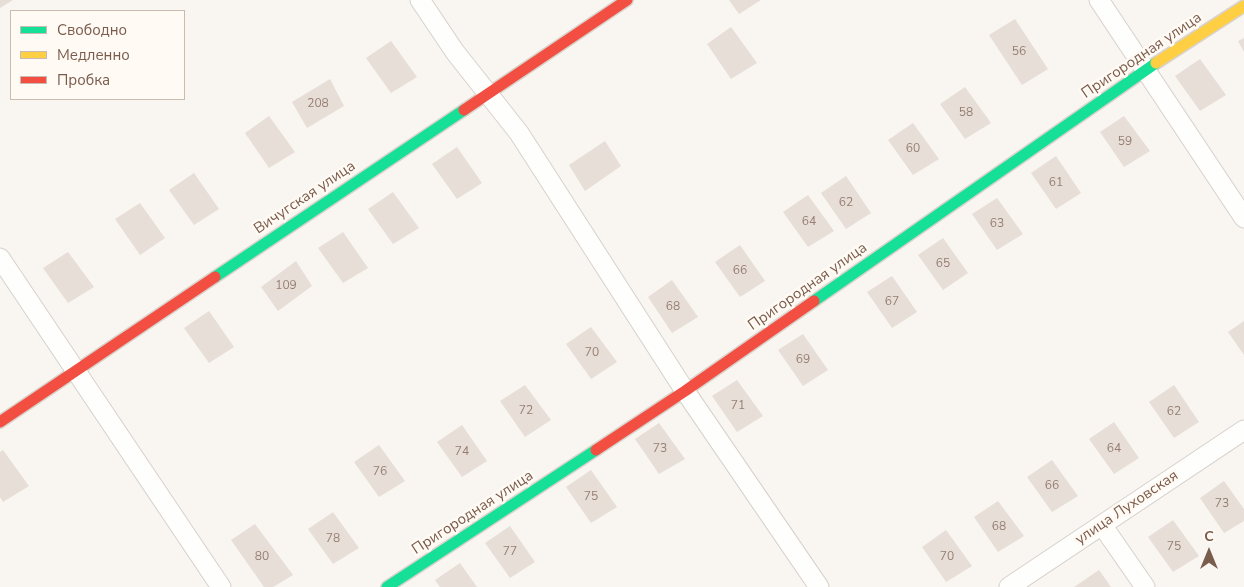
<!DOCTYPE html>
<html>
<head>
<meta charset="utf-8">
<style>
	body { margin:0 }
	#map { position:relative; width:1244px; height:587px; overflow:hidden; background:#f9f5f0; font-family:"Nunito Sans",sans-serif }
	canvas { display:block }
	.legend { position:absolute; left:10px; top:10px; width:175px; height:90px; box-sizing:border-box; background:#fffaf3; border:1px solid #cabbb1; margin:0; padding:6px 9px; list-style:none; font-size:15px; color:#7a5c4d }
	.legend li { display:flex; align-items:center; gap:10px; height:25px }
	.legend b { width:25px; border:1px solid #cabbb1 }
	.north { position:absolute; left:1184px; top:527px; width:50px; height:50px; -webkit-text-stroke:4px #fffaf3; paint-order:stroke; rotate:0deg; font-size:14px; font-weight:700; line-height:20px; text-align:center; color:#7a5c4d }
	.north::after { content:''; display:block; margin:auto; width:18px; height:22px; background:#7a5c4d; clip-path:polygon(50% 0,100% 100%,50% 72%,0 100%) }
</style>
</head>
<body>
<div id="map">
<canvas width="1244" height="587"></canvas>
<ul class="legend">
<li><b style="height:6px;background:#16e098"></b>Свободно</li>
<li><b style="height:6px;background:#ffcf43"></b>Медленно</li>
<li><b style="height:6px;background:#f24e42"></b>Пробка</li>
</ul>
<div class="north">С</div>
</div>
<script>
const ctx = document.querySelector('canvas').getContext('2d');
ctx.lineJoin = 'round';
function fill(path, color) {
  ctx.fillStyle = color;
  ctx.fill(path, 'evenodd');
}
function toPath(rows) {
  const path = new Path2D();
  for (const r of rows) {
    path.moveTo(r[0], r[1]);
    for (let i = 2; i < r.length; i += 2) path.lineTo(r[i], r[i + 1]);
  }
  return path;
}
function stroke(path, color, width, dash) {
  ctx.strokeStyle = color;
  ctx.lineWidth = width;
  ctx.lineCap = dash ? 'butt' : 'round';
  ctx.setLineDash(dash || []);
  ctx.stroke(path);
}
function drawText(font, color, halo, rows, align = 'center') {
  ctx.font = font + ' "Nunito Sans",sans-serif';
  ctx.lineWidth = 5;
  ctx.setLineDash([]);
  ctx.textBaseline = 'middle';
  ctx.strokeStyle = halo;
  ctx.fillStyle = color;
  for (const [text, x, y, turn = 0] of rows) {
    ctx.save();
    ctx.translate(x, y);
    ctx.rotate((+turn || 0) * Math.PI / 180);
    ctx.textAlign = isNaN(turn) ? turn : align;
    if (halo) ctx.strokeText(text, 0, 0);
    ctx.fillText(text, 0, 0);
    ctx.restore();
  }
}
const building = toPath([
	[0,0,13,0,0,8],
	[729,0,761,0,739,14],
	[1015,19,1048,69,1022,85,989,35],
	[731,27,757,63,731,79,707,44],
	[1244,38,1244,52,1238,41],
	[391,41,417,77,391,93,366,58],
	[1200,59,1226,95,1200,111,1175,76],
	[330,79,344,106,307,128,292,102],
	[965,87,991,123,965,139,940,104],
	[269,116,295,152,269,168,245,133],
	[1124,116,1150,151,1124,167,1100,132],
	[913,123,939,159,913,175,888,140],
	[605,141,621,166,585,191,569,165],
	[457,147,482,183,457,199,432,164],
	[1056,156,1081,193,1056,209,1031,173],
	[194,173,219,209,194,225,169,190],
	[846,176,871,213,846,229,821,193],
	[393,192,419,228,393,244,368,209],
	[808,195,834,231,808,247,783,212],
	[997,198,1023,234,997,250,972,214],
	[140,203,165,238,140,255,115,219],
	[343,232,368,268,343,283,318,248],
	[943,238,968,273,943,290,918,255],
	[740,245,765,281,740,297,715,262],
	[68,252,94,287,68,303,43,268],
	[296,261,312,286,278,311,261,287],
	[892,276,917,312,892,328,867,292],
	[672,280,698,317,672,333,648,297],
	[209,311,234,347,209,363,184,328],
	[1244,321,1244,355,1228,332],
	[591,327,617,362,591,379,566,344],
	[803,334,828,370,803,386,778,350],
	[737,380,763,416,737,432,712,396],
	[525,385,551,420,525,437,500,401],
	[1174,385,1199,422,1174,438,1149,402],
	[1114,422,1139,458,1114,474,1089,439],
	[659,423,685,459,659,474,635,439],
	[462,425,487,461,462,477,437,442],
	[379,445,405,481,379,497,354,462],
	[3,450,29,486,3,502,0,497,0,452],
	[1052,460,1078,496,1052,512,1027,477],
	[591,470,617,507,591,523,566,487],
	[1224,481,1244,509,1244,521,1224,533,1200,498],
	[998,501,1024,536,998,552,974,517],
	[333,512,359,548,333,564,308,529],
	[1173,520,1199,556,1173,572,1148,537],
	[255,524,293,575,273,587,264,587,231,540],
	[510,526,535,562,510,578,485,543],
	[946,530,972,566,946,582,922,547],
	[460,563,477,587,440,587,435,580],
	[1099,570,1111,587,1074,587]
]);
const street = toPath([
	[420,0,455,52,519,133,685,391,819,587],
	[1099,0,1244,218],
	[0,258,221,587],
	[1102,525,1145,587],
	[1009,587,1244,430]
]);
const fast = toPath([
	[215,277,464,110],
	[814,301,1156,63],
	[387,587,596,450]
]);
const slow = toPath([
	[1156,63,1244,6]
]);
const jam = toPath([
	[464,110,627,0],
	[0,422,215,277],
	[596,450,685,391,814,301]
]);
const numberNames = [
	["56",1019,52],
	["208",318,104],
	["58",966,113],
	["59",1125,142],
	["60",913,149],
	["61",1056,183],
	["62",846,203],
	["64",809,222],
	["63",997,224],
	["65",943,264],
	["66",740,271],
	["109",286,286],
	["67",892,302],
	["68",673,307],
	["70",592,353],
	["69",803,360],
	["71",738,406],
	["72",526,411],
	["62",1174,412],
	["73",660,449],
	["64",1114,449],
	["74",462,452],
	["76",380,472],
	["66",1052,486],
	["75",591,497],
	["73",1222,504],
	["68",999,527],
	["78",333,539],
	["75",1174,547],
	["77",510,552],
	["80",262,557],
	["70",947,557]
];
const streetNames = [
	["Пригородная улица",1142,56,-34],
	["Вичугская улица",305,198,-34],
	["Пригородная улица",808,287,-35],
	["улица Луховская",1127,508,-34],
	["Пригородная улица",473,513,-33]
];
fill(building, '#e6ded7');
stroke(street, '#d7d1cb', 21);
stroke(fast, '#d9d2cb', 14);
stroke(slow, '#d9d2cb', 14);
stroke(jam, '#d9d2cb', 14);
stroke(street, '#fefefd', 19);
stroke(fast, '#16e098', 11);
stroke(slow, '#ffcf43', 11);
stroke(jam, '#f24e42', 11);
drawText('12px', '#977e72', null, numberNames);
drawText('15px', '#7a5c4d', '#fffaf3', streetNames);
</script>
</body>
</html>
